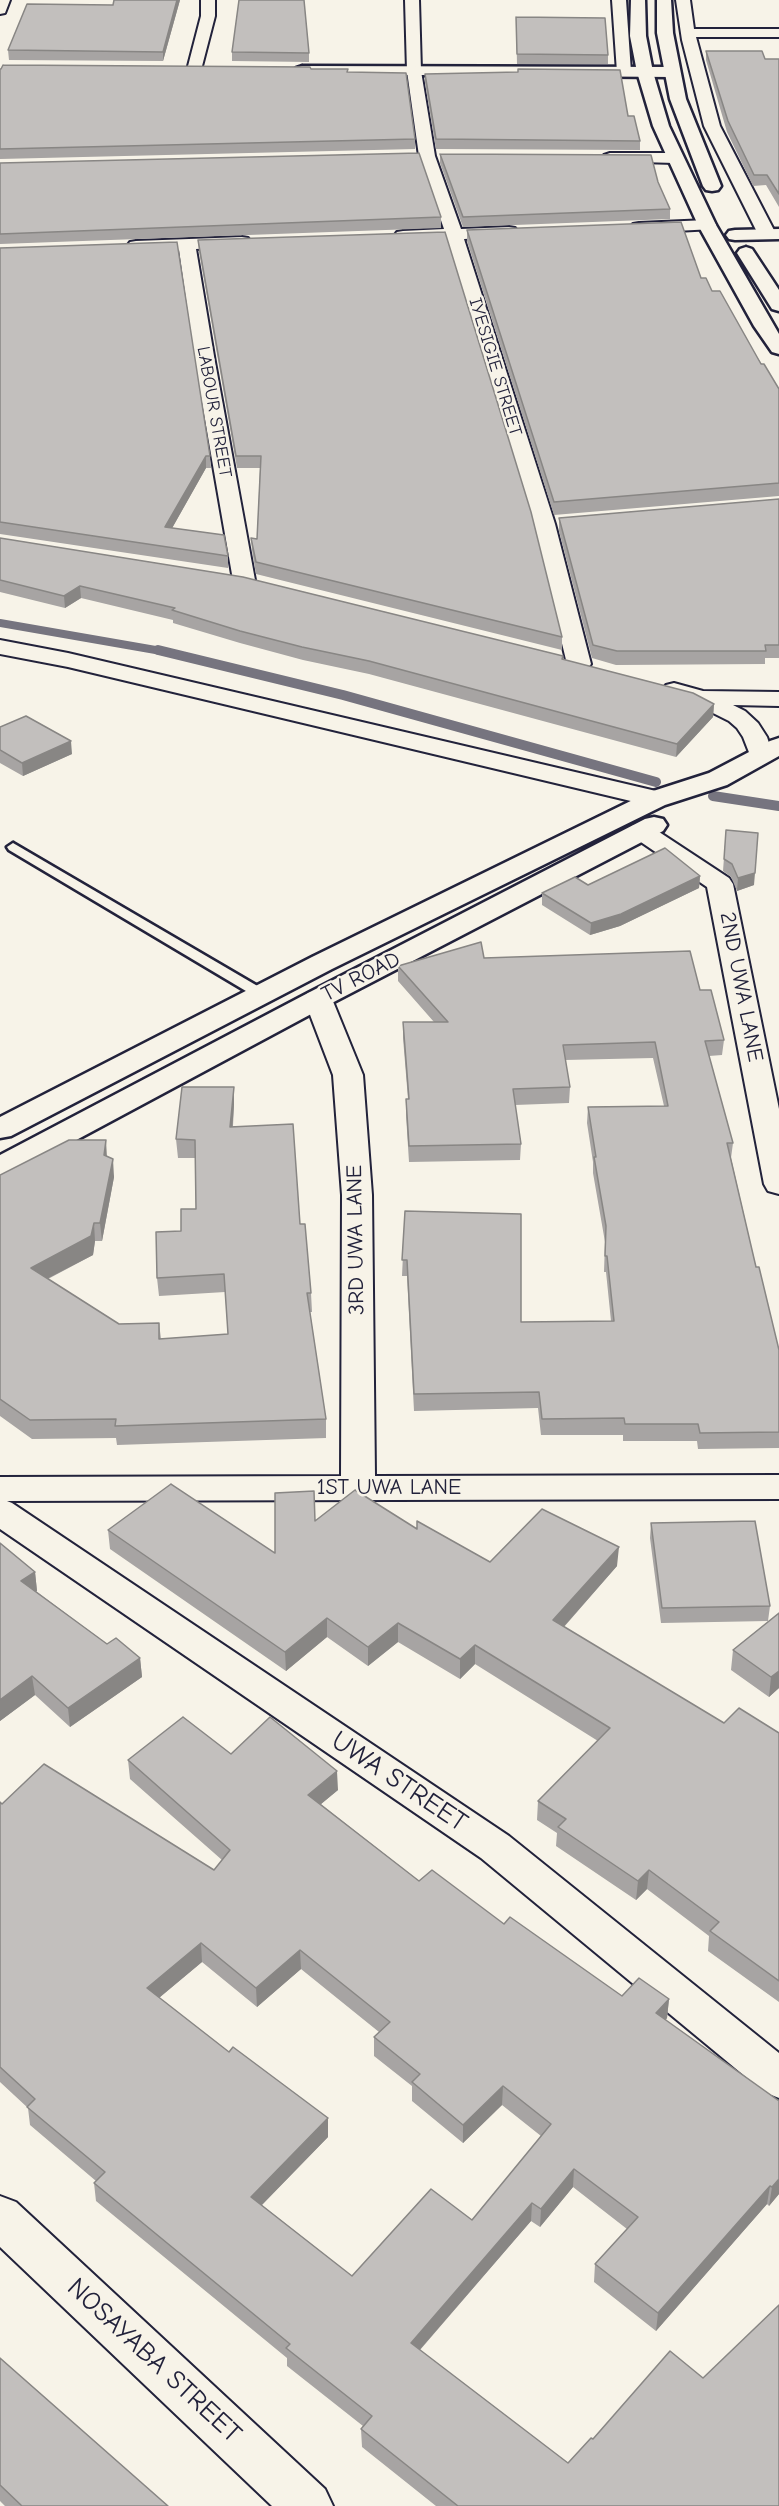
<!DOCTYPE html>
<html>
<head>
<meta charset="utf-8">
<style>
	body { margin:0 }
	canvas { display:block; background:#f7f3e8 }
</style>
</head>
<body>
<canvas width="779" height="2506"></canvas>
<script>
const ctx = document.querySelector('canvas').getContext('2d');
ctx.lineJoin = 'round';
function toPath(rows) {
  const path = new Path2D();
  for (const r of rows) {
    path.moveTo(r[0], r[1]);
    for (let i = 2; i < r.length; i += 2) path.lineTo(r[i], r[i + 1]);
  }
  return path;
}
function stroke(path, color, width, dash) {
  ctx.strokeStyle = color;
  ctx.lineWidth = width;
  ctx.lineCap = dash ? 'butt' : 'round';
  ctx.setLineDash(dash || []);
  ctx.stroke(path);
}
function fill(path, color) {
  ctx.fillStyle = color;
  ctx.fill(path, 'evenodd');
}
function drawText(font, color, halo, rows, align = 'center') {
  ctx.font = font + ' "Comic Neue",sans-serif';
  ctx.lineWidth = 5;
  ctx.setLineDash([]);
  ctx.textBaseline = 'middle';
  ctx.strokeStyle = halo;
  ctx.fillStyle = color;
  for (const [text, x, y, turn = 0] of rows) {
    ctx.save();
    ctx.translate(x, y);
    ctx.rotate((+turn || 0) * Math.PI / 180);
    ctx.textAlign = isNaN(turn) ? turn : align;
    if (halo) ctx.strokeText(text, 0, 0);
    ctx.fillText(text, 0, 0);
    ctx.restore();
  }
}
const streamFar1 = toPath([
	[0,623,167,652]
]);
const stream = toPath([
	[158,650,343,695,656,782],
	[713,796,779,806]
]);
const service = toPath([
	[13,843,266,991,268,994,261,998,256,997,9,850,7,847,13,843]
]);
const minor = toPath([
	[0,0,10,0,5,13,0,14,0,0],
	[201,0,215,0,215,16,201,70,194,74,187,70,201,16,201,0],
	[405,0,419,0,421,71,435,156,461,229,509,227,515,228,518,232,515,236,509,237,464,239,555,524,591,664,587,669,579,671,571,669,567,664,533,524,447,240,403,241,397,240,394,236,397,232,403,231,444,229,419,156,407,71,405,0],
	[612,0,626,0,631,72,624,76,617,72,612,0],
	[676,0,690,0,694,29,779,29,779,37,696,37,720,126,776,234,773,238,767,239,761,238,758,234,704,126,682,40,676,0],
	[610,153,675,153,683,158,675,163,604,161,602,158,604,155,610,153],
	[707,220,713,221,716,225,713,229,639,233,633,232,630,228,633,224,639,223,707,220],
	[242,237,248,238,251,242,248,246,196,249,215,362,255,580,252,585,244,587,236,585,233,580,195,362,179,250,136,251,130,250,127,246,130,242,136,241,242,237],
	[0,640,68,653,656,791,665,794,669,799,665,804,656,807,68,667,0,654,0,640],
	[674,683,703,691,779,692,779,706,733,705,745,711,758,723,767,737,773,755,770,760,761,762,752,760,743,737,737,728,729,721,691,702,666,695,662,690,666,685,674,683],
	[641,823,650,826,729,878,733,884,779,1109,779,1194,768,1191,764,1184,707,887,632,836,628,831,632,826,641,823],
	[318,991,328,993,332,999,363,1075,372,1195,375,1476,779,1475,779,1499,7,1501,12,1503,509,1836,779,2053,779,2098,764,2092,481,1858,0,1529,0,1477,341,1476,342,1195,333,1075,304,999,308,993,318,991],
	[0,2196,16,2202,325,2489,333,2506,272,2506,0,2247,0,2196]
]);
const tertiary = toPath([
	[302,66,672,67,680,72,672,77,296,74,294,71,296,68,302,66],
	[779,229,779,239,735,240,729,239,726,235,729,231,735,230,779,229],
	[779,738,779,756,727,785,665,805,332,969,11,1136,0,1138,0,1117,312,957,647,793,709,773,770,741,779,738],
	[654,817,663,819,667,825,663,831,328,1005,11,1175,0,1178,0,1155,308,993,645,819,654,817]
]);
const trunk = toPath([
	[631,0,645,0,646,36,653,72,669,126,716,225,779,334,779,354,772,352,754,326,698,225,653,126,637,72,630,36,631,0],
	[657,0,671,0,673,33,686,99,721,186,718,190,712,191,706,190,703,186,670,99,657,33,657,0],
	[746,247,752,249,779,290,779,311,772,309,737,253,740,249,746,247]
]);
const wall = toPath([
	[180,0,163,61,9,60,8,50,113,5],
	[516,17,608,55,608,64,517,64],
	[706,51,765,59,779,59,779,207,766,185,753,186,727,132,706,60],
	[232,52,309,53,309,62,232,61],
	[0,69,311,69,347,72,415,139,415,149,0,159],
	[425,74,628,116,640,141,640,150,436,149,425,83],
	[440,154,658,182,670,209,670,219,463,227,440,163],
	[0,163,441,217,441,228,0,244],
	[467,230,701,278,712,291,779,389,779,496,554,515,467,241],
	[198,240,562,637,562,650,256,574,252,550,251,538,257,539,260,468,237,468,199,251],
	[0,248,210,456,211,468,206,468,172,528,228,556,228,568,0,534],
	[779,499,779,658,765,658,765,664,616,665,592,658,559,531,559,518],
	[0,538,563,659,714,704,713,717,676,757,369,674,303,660,240,643,173,623,173,620,81,598,65,608,0,592],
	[0,727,72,754,23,776,0,763],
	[726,830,754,885,737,891,731,877,723,871],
	[700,876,699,888,620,926,590,935,542,905,542,893,588,885],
	[484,958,700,990,724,1040,722,1055,709,1056,733,1143,731,1158,756,1267,779,1350,779,1448,698,1449,697,1441,623,1441,623,1435,541,1435,538,1408,414,1411,407,1276,402,1276,405,1211,521,1322,611,1321,606,1272,604,1272,605,1242,593,1173,593,1162,587,1123,588,1107,664,1106,653,1058,565,1060,570,1087,569,1103,515,1105,521,1144,520,1160,409,1162,406,1115,406,1099,408,1099,403,1038,403,1022,434,1022,398,981,398,966],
	[234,1105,233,1126,300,1224,311,1293,312,1312,310,1312,326,1419,326,1438,117,1445,116,1438,32,1439,0,1416,0,1175,107,1157,114,1177,102,1241,95,1241,93,1255,48,1279,119,1324,159,1323,161,1339,228,1334,225,1292,159,1296,157,1278,181,1231,196,1209,195,1158,178,1158,176,1139],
	[315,1521,490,1562,617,1566,564,1627,724,1723,779,1733,779,2002,708,1951,709,1936,647,1889,636,1900,556,1846,557,1833,537,1820,538,1801,598,1741,475,1664,460,1679,398,1642,368,1666,327,1637,286,1671,110,1549,108,1530,275,1553],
	[651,1523,770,1606,768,1621,661,1623,650,1538],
	[0,1543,35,1572,37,1591,36,1591,107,1644,140,1658,142,1677,70,1727,35,1695,0,1721],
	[779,1613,779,1688,769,1697,731,1670,733,1650],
	[231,1754,338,1790,321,1804,419,1881,504,1924,622,1996,669,1999,667,2018,666,2020,779,2194,769,2206,767,2204,656,2331,594,2282,595,2264,627,2229,573,2187,540,2227,531,2221,420,2350,568,2463,593,2439,779,2506,436,2506,362,2447,361,2429,363,2426,287,2366,287,2358,96,2201,94,2183,96,2181,30,2125,28,2108,0,2082,0,1802,2,1804,214,1870,222,1860,130,1779,128,1760],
	[202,1962,257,2007,301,1969,379,2032,374,2037,374,2056,412,2086,412,2101,463,2143,502,2105,541,2136,472,2220,352,2276,262,2205,328,2137,159,1998],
	[0,2358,168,2506,5,2506,0,2501]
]);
const shadedWall = toPath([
	[177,0,180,0,163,61,163,52],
	[206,456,206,468,166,539,165,527],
	[80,586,81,598,65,608,64,596],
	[714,704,713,717,676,757,677,744],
	[71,741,72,754,23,776,22,763],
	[755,873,754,885,737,891,738,878],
	[700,876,699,888,620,926,590,935,591,923],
	[234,1087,234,1105,231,1145,230,1127],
	[106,1140,107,1158,104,1155],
	[113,1159,114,1177,102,1241,100,1223],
	[94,1223,95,1241,93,1255,33,1286,31,1268],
	[619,1547,617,1566,552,1640,553,1620],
	[35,1572,37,1591,24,1600,21,1581],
	[327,1618,327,1637,286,1671,285,1652],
	[398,1623,398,1642,368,1666,368,1647],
	[475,1645,475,1664,460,1679,460,1659],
	[140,1658,142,1677,70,1727,68,1708],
	[779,1671,779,1688,769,1697,771,1677],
	[32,1676,35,1695,0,1721,0,1700],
	[337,1771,338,1790,309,1814,308,1795],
	[649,1870,647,1889,636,1900,638,1881],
	[201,1943,202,1962,148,2007,147,1988],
	[300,1950,301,1969,257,2007,256,1988],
	[669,1999,667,2018,654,2032,656,2013],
	[503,2086,502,2105,463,2143,463,2125],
	[328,2118,328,2137,252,2215,251,2197],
	[574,2169,573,2187,540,2227,541,2209],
	[779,2179,779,2194,769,2206,772,2187],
	[770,2186,767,2204,656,2331,658,2313],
	[532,2203,531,2221,410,2361,411,2343]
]);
const building = toPath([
	[114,0,177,0,163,52,8,50,27,4,113,5,114,0],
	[239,0,304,0,309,53,232,52,239,0],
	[516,17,605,18,608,55,517,54,516,17],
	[706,51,762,51,765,59,779,59,779,194,767,175,754,175,728,121,706,51],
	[3,65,310,67,311,69,348,69,347,72,406,73,415,139,0,149,0,69,1,69,3,65],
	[518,69,620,70,628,116,634,116,640,141,436,139,425,74,518,72,518,69],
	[419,153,441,217,0,234,0,163,419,153],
	[440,154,651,155,658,182,670,209,463,217,440,154],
	[681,222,701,278,706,278,712,291,720,291,761,364,764,364,779,389,779,483,554,502,467,230,681,222],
	[445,232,531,512,562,637,256,562,251,538,257,539,261,456,236,456,198,240,445,232],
	[177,242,210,456,206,456,165,527,224,535,228,556,0,522,0,248,177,242],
	[779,499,779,645,765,645,766,651,617,651,593,645,559,518,779,499],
	[0,538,243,577,563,656,562,659,693,693,714,704,677,744,369,661,302,647,240,631,172,610,175,608,80,586,64,596,0,580,0,538],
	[26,716,71,741,22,763,0,750,0,727,26,716],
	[726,830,758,833,755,873,738,878,732,864,724,859,726,830],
	[665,848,700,876,621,914,591,923,542,893,575,877,588,885,665,848],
	[481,942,484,958,690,951,700,990,711,990,724,1040,705,1041,733,1143,727,1143,756,1267,759,1267,779,1350,779,1432,700,1433,698,1424,625,1424,624,1418,542,1419,539,1392,414,1394,407,1260,402,1260,405,1211,521,1214,521,1322,614,1321,607,1256,605,1256,606,1226,594,1157,596,1157,588,1107,668,1106,655,1042,563,1045,570,1087,513,1089,521,1144,409,1146,406,1099,409,1099,403,1022,448,1022,398,966,481,942],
	[182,1087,234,1087,230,1127,293,1124,300,1224,305,1224,311,1293,307,1293,326,1419,115,1426,116,1419,30,1420,0,1399,0,1175,69,1140,106,1140,104,1155,113,1159,100,1223,94,1223,91,1236,31,1268,119,1324,159,1323,159,1339,228,1334,224,1274,157,1278,156,1232,181,1231,181,1209,196,1209,195,1140,176,1139,182,1087],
	[171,1484,275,1553,275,1493,314,1491,315,1521,355,1490,417,1529,417,1521,490,1562,542,1509,619,1547,553,1620,724,1723,739,1708,779,1733,779,1981,710,1931,719,1922,649,1870,638,1881,558,1827,566,1819,538,1801,610,1728,475,1645,460,1659,398,1623,368,1647,327,1618,285,1652,108,1530,171,1484],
	[755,1521,770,1606,662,1608,651,1523,755,1521],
	[0,1543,35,1572,21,1581,107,1644,116,1638,140,1658,68,1708,32,1676,0,1700,0,1543],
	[779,1613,779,1671,771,1677,733,1650,779,1613],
	[183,1717,231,1754,270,1717,337,1771,308,1795,419,1881,432,1870,504,1924,510,1917,622,1996,639,1978,669,1999,656,2013,779,2101,779,2179,772,2187,770,2186,658,2313,595,2264,638,2217,574,2169,541,2209,532,2203,411,2343,568,2463,591,2438,593,2439,670,2351,703,2378,779,2305,779,2506,458,2506,361,2429,372,2416,286,2348,290,2344,94,2183,105,2172,27,2107,35,2099,0,2067,0,1802,2,1804,44,1764,214,1870,230,1850,128,1760,183,1717],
	[201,1943,256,1988,300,1950,390,2022,374,2037,420,2074,412,2082,463,2125,503,2086,551,2124,472,2220,431,2189,352,2276,251,2197,328,2118,233,2047,229,2052,147,1988,201,1943],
	[0,2358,168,2506,22,2506,0,2485,0,2358]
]);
const farStreetnames = [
	["IYESIGIE STREET",495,367,73],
	["LABOUR STREET",214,412,80]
];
const streetNames = [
	["TV ROAD",361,977,-27],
	["2ND UWA LANE",741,987,79],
	["3RD UWA LANE",356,1240,-91],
	["1ST UWA LANE",389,1488]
];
const nearStreetnames = [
	["UWA STREET",399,1782,34],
	["NOSAYABA STREET",154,2361,43]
];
stroke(streamFar1, '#76747f', 8);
stroke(stream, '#76747f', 10);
stroke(service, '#22223b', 5);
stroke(minor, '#22223b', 4);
stroke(tertiary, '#22223b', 5);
stroke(trunk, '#22223b', 5);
fill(service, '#f7f3e8');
fill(minor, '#f7f3e8');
fill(tertiary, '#f7f3e8');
fill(trunk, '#f7f3e8');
fill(wall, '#a7a4a3');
fill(shadedWall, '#888684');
fill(building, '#c2bfbd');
stroke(building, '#888684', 1.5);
drawText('18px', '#22223b', '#f7f3e8', farStreetnames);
drawText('22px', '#22223b', '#f7f3e8', streetNames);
drawText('27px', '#22223b', '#f7f3e8', nearStreetnames);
</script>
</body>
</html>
